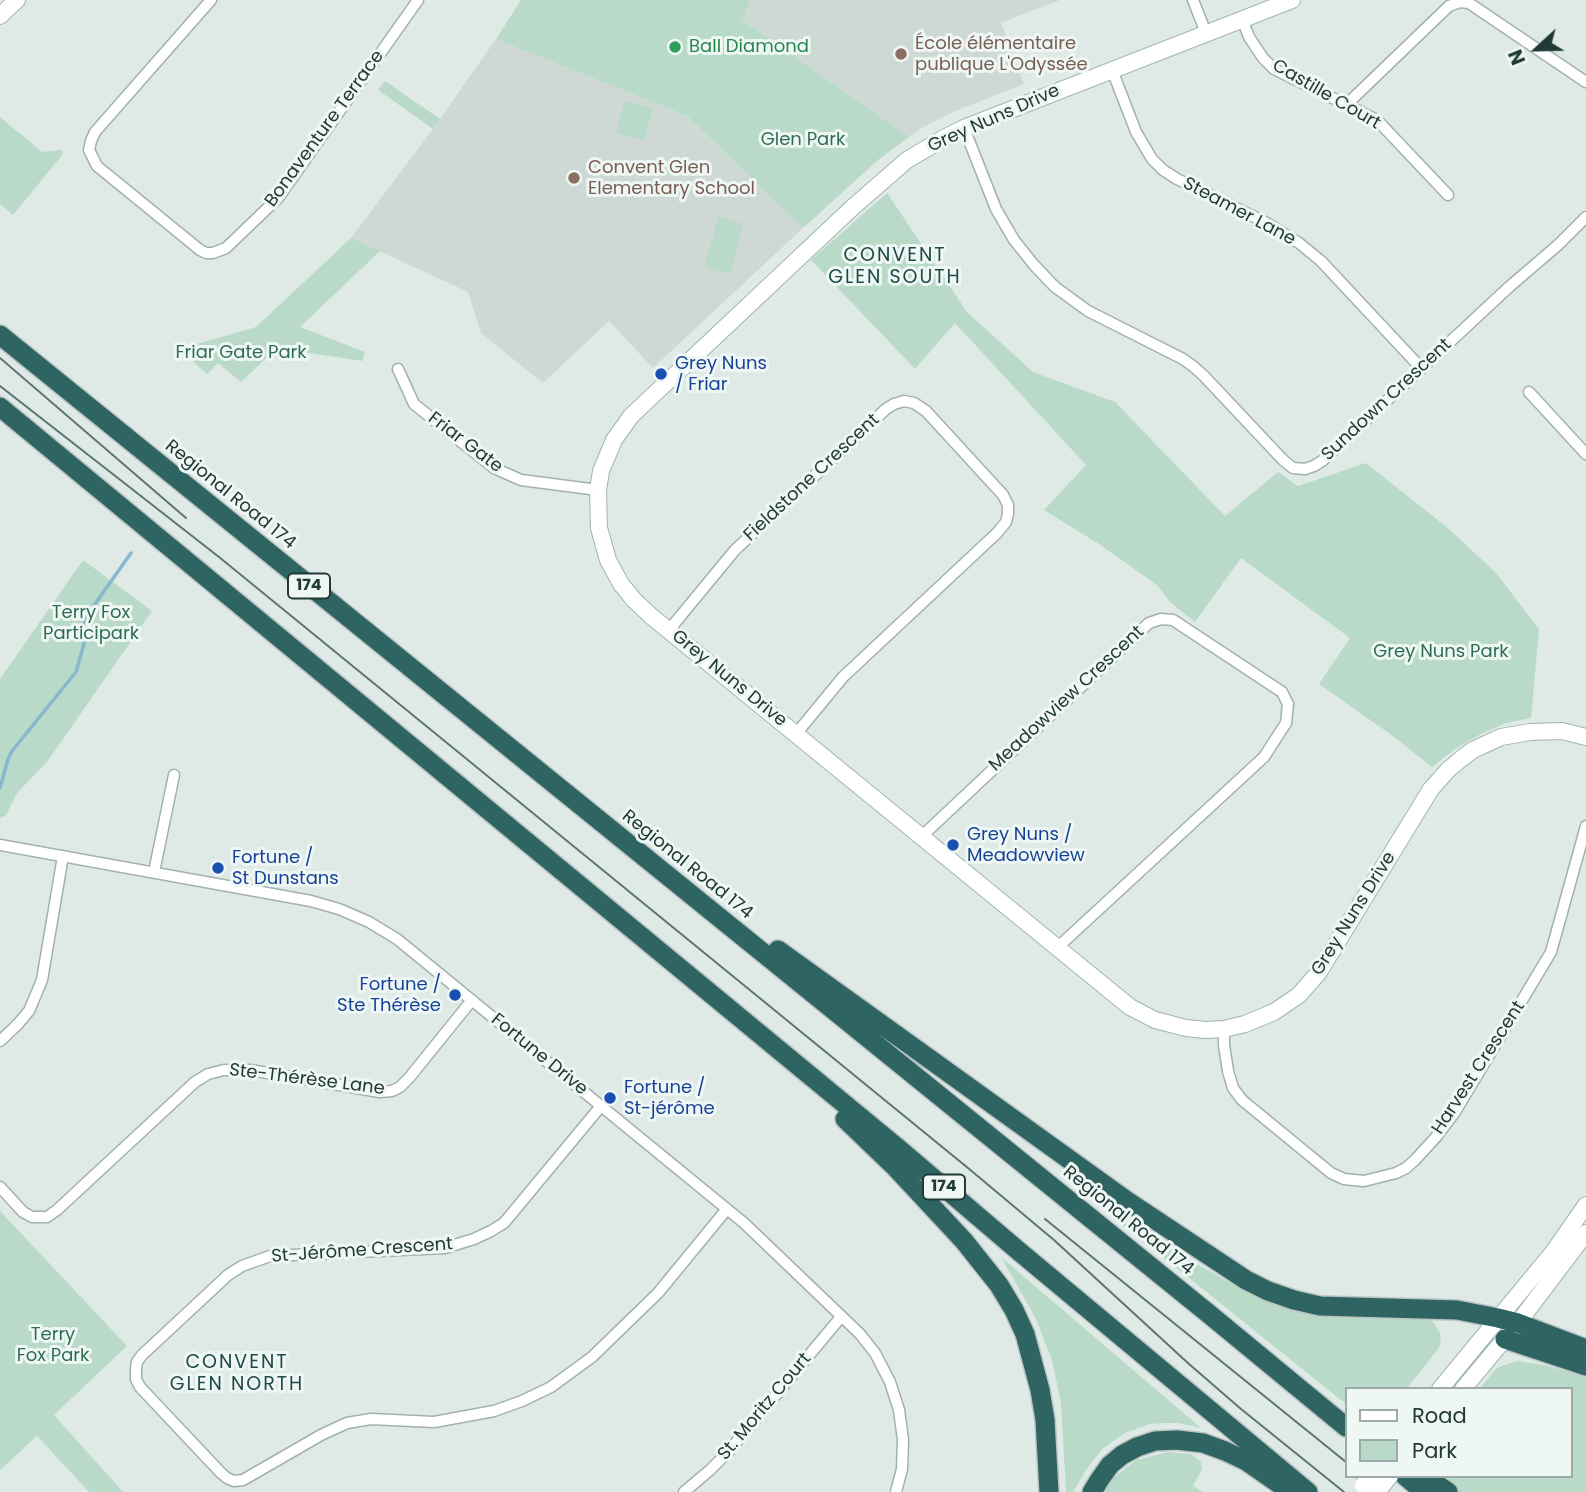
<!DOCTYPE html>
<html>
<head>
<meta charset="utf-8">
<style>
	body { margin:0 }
	#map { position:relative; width:1586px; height:1492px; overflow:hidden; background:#dfeae7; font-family:Poppins,sans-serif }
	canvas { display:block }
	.legend { position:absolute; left:1345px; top:1387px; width:228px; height:91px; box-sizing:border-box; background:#eff7f4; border:2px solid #9daba8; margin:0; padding:9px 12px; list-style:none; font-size:21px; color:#213937 }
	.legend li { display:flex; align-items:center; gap:14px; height:35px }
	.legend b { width:35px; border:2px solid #9daba8 }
	.north { position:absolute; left:1502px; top:14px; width:70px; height:70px; -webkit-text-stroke:5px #eff7f4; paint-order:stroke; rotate:248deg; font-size:19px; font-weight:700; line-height:28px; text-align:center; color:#213937 }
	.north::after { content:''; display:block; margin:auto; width:24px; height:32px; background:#213937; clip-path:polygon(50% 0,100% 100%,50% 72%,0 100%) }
</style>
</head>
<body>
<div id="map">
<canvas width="1586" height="1492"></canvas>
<ul class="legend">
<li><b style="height:9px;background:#fff"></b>Road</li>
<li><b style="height:19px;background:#b9dac8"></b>Park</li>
</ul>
<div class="north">N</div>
</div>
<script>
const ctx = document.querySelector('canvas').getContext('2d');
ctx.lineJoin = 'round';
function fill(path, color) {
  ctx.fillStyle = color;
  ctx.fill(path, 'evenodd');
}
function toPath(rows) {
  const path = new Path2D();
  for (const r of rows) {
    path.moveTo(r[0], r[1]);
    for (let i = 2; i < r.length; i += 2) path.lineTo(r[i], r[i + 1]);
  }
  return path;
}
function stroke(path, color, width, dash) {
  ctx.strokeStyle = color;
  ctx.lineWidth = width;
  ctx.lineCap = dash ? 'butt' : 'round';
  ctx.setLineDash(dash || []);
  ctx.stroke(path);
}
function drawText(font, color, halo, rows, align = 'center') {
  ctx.font = font + ' Poppins,sans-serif';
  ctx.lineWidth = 6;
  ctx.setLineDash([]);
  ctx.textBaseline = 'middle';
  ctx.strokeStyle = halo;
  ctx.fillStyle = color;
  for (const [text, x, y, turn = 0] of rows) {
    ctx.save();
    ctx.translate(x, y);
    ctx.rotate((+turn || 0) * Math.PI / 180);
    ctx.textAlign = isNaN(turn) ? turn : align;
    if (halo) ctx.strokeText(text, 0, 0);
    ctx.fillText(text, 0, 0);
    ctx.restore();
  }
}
const built = toPath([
	[713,0,1060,0,1001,23,1024,84,955,111,923,127,909,137],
	[496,39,687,116,803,228,653,368,609,321,543,383,481,333,468,292,351,238,433,129]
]);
const green = toPath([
	[521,0,750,0,742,20,909,137,878,160,803,228,687,116,496,39],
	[385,81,440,119,433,129,378,90],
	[625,101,653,109,644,140,616,133],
	[0,117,42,152,62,150,63,154,13,215,0,204],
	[887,193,967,312,1033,372,1115,402,1225,516,1278,472,1298,486,1366,463,1449,529,1496,573,1539,629,1531,718,1506,723,1481,734,1455,749,1432,767,1393,736,1319,684,1350,638,1241,558,1195,622,1170,602,1157,585,1099,544,1044,510,1086,465,955,323,915,369,811,260],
	[718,217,743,224,730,273,705,266],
	[351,238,380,251,300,327,365,352,362,361,277,348,241,382,218,363,207,374,179,349,256,327],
	[83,560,152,611,47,762,17,793,6,815,0,818,0,679],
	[0,1211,127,1346,54,1415,123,1492,89,1492,37,1436,0,1470],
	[1113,1217,1236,1286,1276,1304,1326,1314,1426,1318,1433,1322,1440,1333,1441,1340,1439,1348,1406,1389,1346,1389,1346,1404],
	[1001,1257,1201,1428,1179,1423,1164,1423,1150,1424,1125,1433,1102,1449,1086,1470,1073,1492,1066,1492,1061,1403,1052,1360,1036,1319],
	[1518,1361,1543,1365,1577,1374,1586,1378,1586,1492,1457,1492,1439,1476,1570,1476,1570,1389,1479,1389,1497,1368,1510,1363],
	[1168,1452,1191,1454,1201,1462,1202,1469,1193,1486,1203,1492,1103,1492,1114,1478,1128,1466,1137,1460]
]);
const stream = toPath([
	[0,788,8,759,12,751,76,672,84,644,83,626,88,614,131,553]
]);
const street = toPath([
	[211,0,95,132,91,141,89,150,97,166,200,250,206,253,213,253,226,248,278,198,418,0],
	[1193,0,1206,33],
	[1242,19,1249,37,1263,58,1274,69,1377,120,1448,195],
	[1112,70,1136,132,1152,159,1163,170,1177,179,1265,222,1299,243,1321,261,1421,368],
	[1346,105,1449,6,1460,2,1469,3,1586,82],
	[964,128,996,209,1014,240,1034,265,1055,287,1088,311,1183,359,1194,367,1204,376,1283,460,1293,468,1305,469,1314,466,1322,461,1509,287,1558,245,1586,217],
	[398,369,414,404,494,468,521,480,598,490],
	[1529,392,1586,454],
	[669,630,735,550,886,409,894,404,904,401,914,403,926,411,1003,495,1008,505,1008,514,1006,522,997,533,843,677,796,734],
	[921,837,1149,623,1161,619,1173,620,1282,692,1288,704,1286,723,1264,757,1058,947],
	[0,845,311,901,339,909,369,922,397,939,744,1223,860,1334,875,1353,890,1382,899,1410,903,1440,902,1469,896,1492],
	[154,872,174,775],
	[1224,1029,1224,1045,1228,1071,1233,1088,1242,1100,1331,1173,1344,1179,1364,1181,1396,1173,1406,1168,1415,1160,1436,1137,1455,1112,1551,952,1586,826],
	[0,1041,17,1025,29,1011,42,980,63,856],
	[601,1106,504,1223,491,1231,474,1239,445,1248,270,1256,242,1266,228,1275,142,1355,137,1362,136,1369,136,1379,140,1387,221,1473,227,1478,234,1481,243,1480,321,1435,347,1423,371,1419,434,1422,494,1411,522,1401,551,1387,592,1357,658,1293,727,1209],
	[0,1187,23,1212,32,1217,47,1217,57,1210,195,1082,208,1074,224,1070,250,1070,380,1092,392,1091,400,1087,409,1078,472,1000],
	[684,1492,710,1470,728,1452,841,1317]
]);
const secondary = toPath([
	[1292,0,964,128,944,138,907,160,853,207,631,416,614,440,601,471,598,490,599,528,608,560,621,584,634,600,651,616,1130,1007,1155,1020,1186,1028,1205,1030,1224,1029,1245,1024,1274,1012,1299,995,1319,972,1431,789,1448,770,1461,759,1473,750,1501,737,1530,732,1562,731,1586,737],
	[0,16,17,0],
	[1440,1389,1554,1251,1586,1205],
	[1463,1389,1518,1323,1586,1233]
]);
const highway = toPath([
	[0,335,1209,1314,1346,1427],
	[0,407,899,1149,1021,1253,1308,1492],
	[778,950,1127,1201,1246,1280,1268,1291,1294,1300,1320,1306,1457,1310,1498,1318,1518,1323,1586,1349],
	[845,1119,896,1168,964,1241,999,1285,1014,1310,1025,1334,1040,1390,1045,1420,1049,1492],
	[1505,1339,1586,1366],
	[1405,1476,1424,1492],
	[1424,1476,1448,1492],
	[1092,1492,1100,1479,1110,1465,1122,1455,1137,1447,1155,1441,1177,1440,1203,1443,1225,1451,1246,1461,1285,1488]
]);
const tram = toPath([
	[0,358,186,518],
	[0,386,219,557,968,1168,1054,1240,1189,1364,1241,1409,1344,1492],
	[1045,1219,1346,1462],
	[1365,1476,1385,1492]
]);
const secondaryBridge = toPath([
	[1363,1485,1370,1476],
	[1377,1492,1390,1476]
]);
const markers = [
	[675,47,7,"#2e9e5b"],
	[901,54,7,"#8d6e63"],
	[574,178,7,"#8d6e63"],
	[661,374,7,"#1a4fb4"],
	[953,845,7,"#1a4fb4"],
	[218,868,7,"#1a4fb4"],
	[455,995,7,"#1a4fb4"],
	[610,1098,7,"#1a4fb4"]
];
const shields = [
	[309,586,42],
	[944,1187,42]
];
const shieldNames = [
	["174",309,586],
	["174",944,1187]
];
const educationNames = [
	["École élémentaire",915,44],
	["publique L'Odyssée",915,65],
	["Convent Glen",588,168],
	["Elementary School",588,189]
];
const leisureNames = [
	["Ball Diamond",689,47]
];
const streetNames = [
	["Castille Court",1326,95,30],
	["Grey Nuns Drive",994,119,-24],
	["Bonaventure Terrace",325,129,-54],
	["Steamer Lane",1239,212,28],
	["Sundown Crescent",1387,400,-43],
	["Friar Gate",465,443,37],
	["Fieldstone Crescent",812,478,-43],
	["Regional Road 174",230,495,39],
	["Grey Nuns Drive",729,679,39],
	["Meadowview Crescent",1067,699,-43],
	["Regional Road 174",687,865,39],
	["Grey Nuns Drive",1354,914,-58],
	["Fortune Drive",539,1055,39],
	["Harvest Crescent",1479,1068,-57],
	["Ste-Thérèse Lane",307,1080,7],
	["Regional Road 174",1128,1221,39],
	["St-Jérôme Crescent",362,1251,-4],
	["St. Moritz Court",765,1407,-50]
];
const parkNames = [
	["Glen Park",803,140],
	["Friar Gate Park",241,353],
	["Terry Fox",91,613],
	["Participark",91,634],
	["Grey Nuns Park",1441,652],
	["Terry",53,1335],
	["Fox Park",53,1356]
];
const transitNames = [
	["Grey Nuns",675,364],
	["/ Friar",675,385],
	["Grey Nuns /",967,835],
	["Meadowview",967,856],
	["Fortune /",232,858],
	["St Dunstans",232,879],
	["Fortune /",441,985,"right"],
	["Ste Thérèse",441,1006,"right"],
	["Fortune /",624,1088],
	["St-jérôme",624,1109]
];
const neighbourhoodNames = [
	["CONVENT",895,256],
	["GLEN SOUTH",895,278],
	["CONVENT",237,1363],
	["GLEN NORTH",237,1385]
];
fill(built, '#ced9d6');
fill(green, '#b9dac8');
stroke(stream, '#89b7cd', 3.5);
stroke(street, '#a2b1af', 13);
stroke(secondary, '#9fb5b1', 18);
stroke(highway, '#bcc4c3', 22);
stroke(street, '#fff', 10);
stroke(secondary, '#fff', 16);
stroke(highway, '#2e6462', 19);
stroke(tram, '#5b7572', 2);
stroke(secondaryBridge, '#9fb5b1', 18, []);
stroke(secondaryBridge, '#fff', 16);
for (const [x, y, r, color] of markers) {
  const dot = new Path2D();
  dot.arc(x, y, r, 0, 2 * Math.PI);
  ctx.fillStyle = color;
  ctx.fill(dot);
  stroke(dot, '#eff7f4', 2.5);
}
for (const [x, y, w] of shields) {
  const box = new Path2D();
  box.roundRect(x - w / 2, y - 12.5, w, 25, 5);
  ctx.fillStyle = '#eff7f4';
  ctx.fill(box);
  stroke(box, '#213937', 2);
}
drawText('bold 16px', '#213937', null, shieldNames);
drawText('18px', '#785e54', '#eff7f4', educationNames, 'left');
drawText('18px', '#27864d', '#eff7f4', leisureNames, 'left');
drawText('18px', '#213937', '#eff7f4', streetNames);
drawText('18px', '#2d6e52', '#eff7f4', parkNames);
drawText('18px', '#164399', '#eff7f4', transitNames, 'left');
ctx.letterSpacing = '2px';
drawText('19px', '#1e4a47', '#eff7f4', neighbourhoodNames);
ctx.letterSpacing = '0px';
</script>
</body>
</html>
